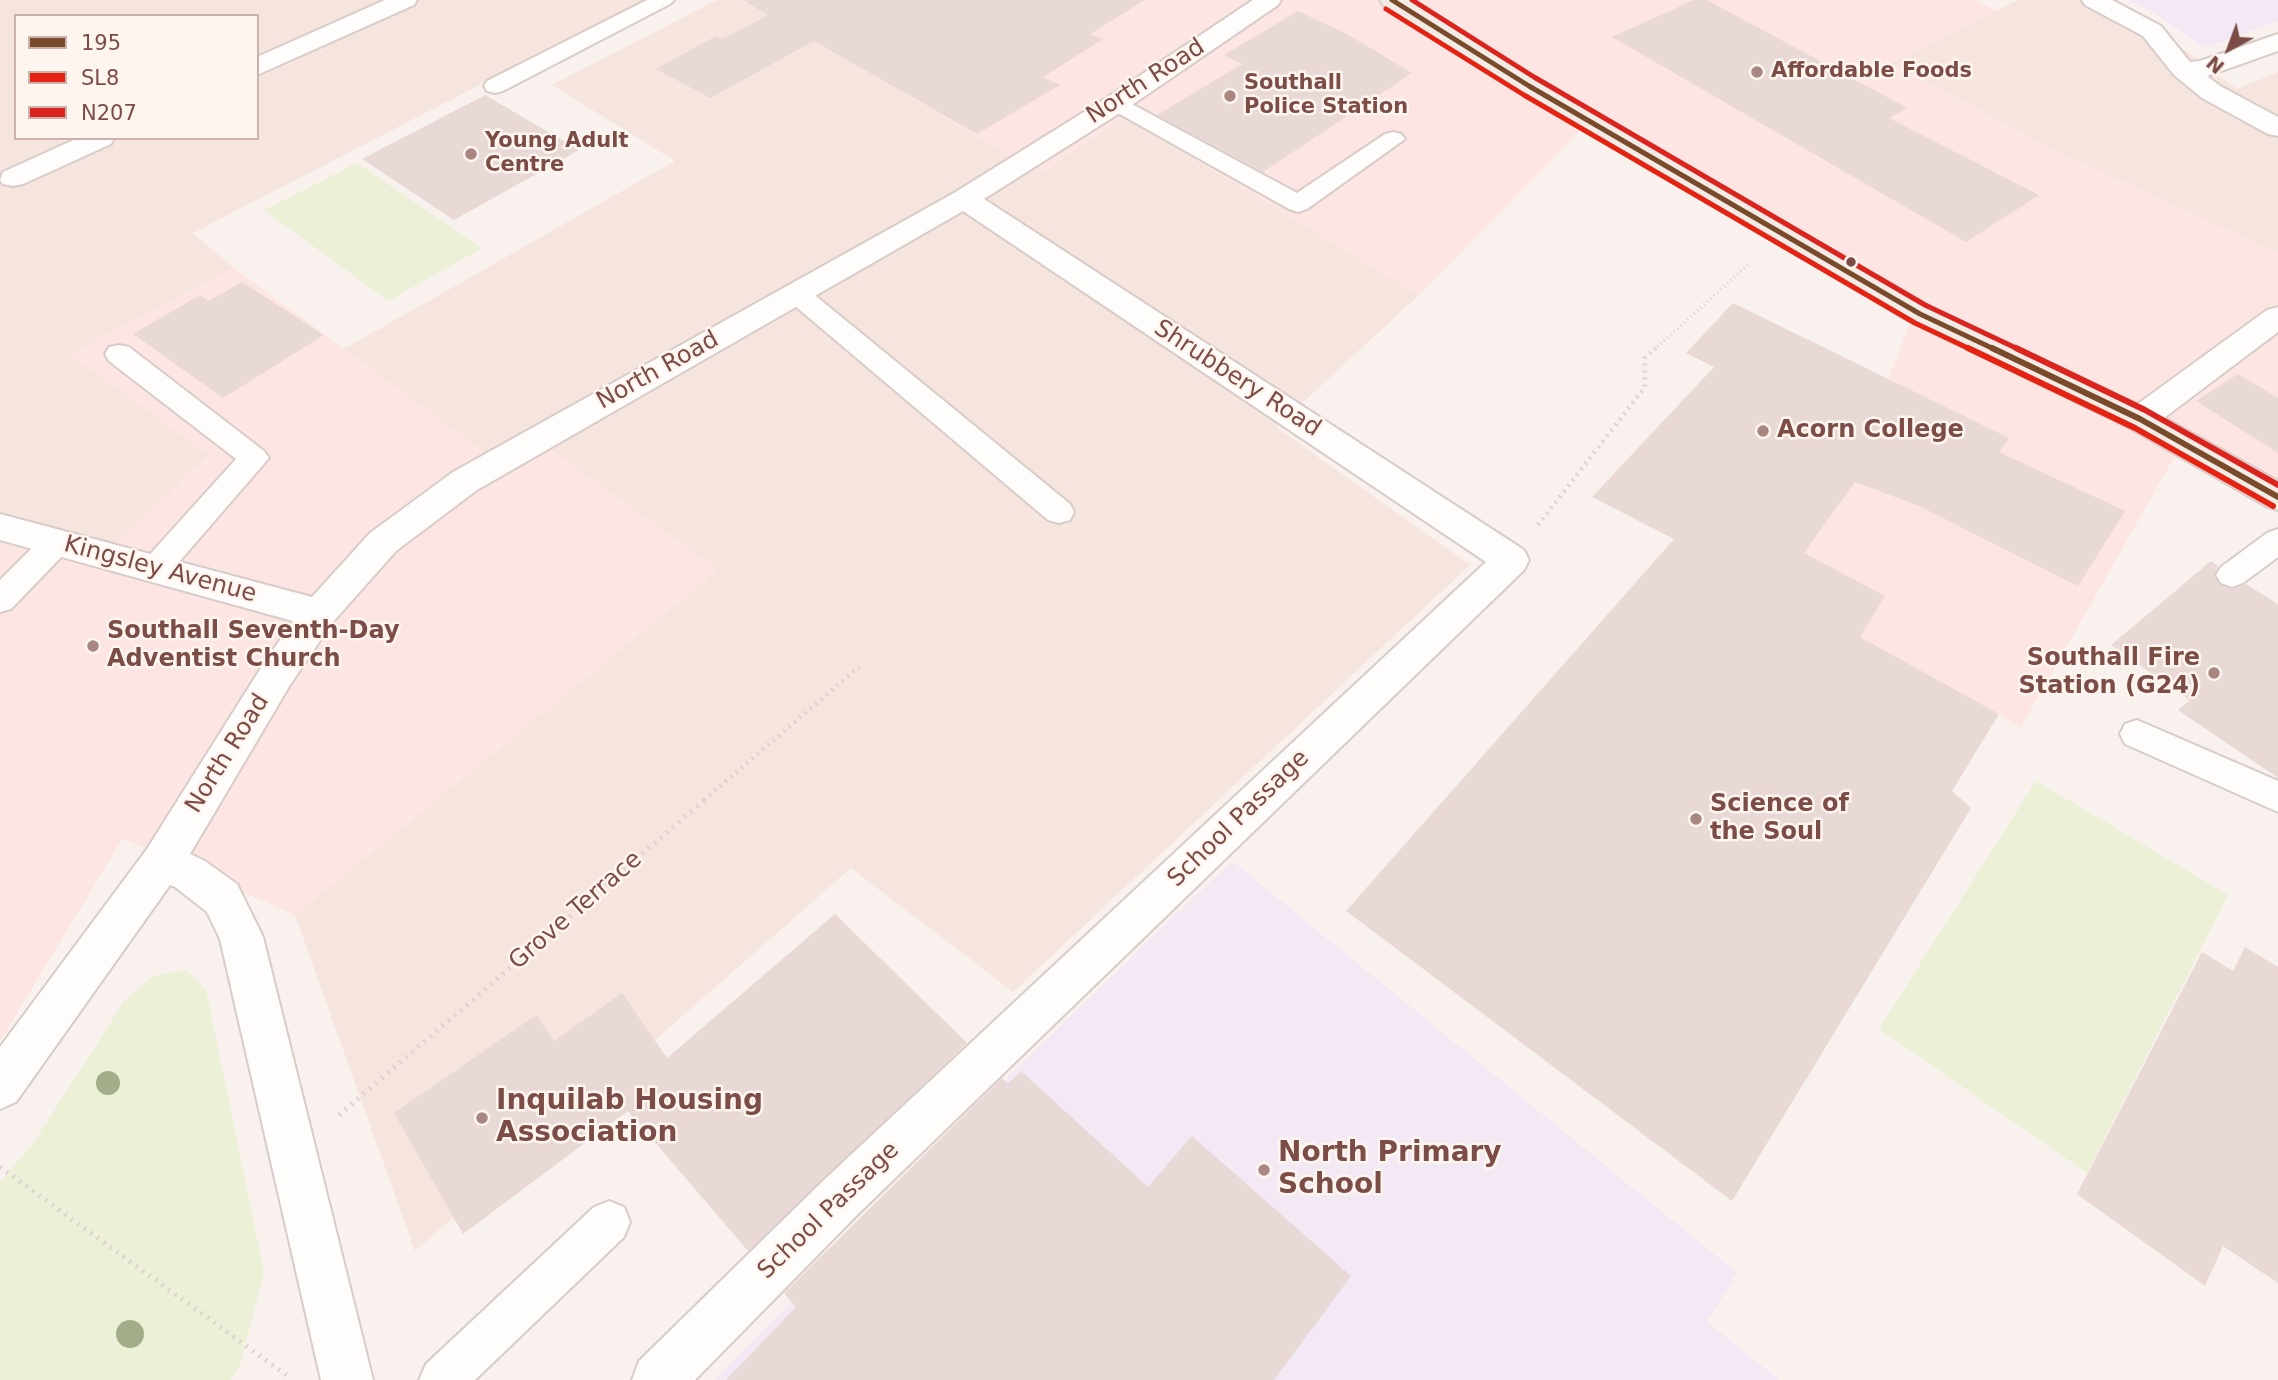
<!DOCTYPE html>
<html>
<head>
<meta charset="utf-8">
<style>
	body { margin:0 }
	#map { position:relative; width:2278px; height:1380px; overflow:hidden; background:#f9f1ed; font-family:"DejaVu Sans",sans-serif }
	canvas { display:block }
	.legend { position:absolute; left:14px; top:14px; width:245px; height:126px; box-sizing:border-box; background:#fff5ef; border:2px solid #cbb1ac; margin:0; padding:9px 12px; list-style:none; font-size:21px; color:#7c4c47 }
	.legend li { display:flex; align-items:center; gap:14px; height:35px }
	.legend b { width:35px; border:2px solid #cbb1ac }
	.north { position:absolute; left:2194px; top:14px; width:70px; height:70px; -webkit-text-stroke:5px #fff5ef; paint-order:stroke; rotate:221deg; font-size:19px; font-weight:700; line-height:28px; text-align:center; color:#7c4c47 }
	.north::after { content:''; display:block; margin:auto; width:24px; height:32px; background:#7c4c47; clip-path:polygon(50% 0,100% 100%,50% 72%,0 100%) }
</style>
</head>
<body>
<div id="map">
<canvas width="2278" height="1380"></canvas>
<ul class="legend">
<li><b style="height:9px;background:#7a4b2a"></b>195</li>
<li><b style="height:9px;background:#e42313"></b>SL8</li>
<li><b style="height:9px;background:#dc241f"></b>N207</li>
</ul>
<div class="north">N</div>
</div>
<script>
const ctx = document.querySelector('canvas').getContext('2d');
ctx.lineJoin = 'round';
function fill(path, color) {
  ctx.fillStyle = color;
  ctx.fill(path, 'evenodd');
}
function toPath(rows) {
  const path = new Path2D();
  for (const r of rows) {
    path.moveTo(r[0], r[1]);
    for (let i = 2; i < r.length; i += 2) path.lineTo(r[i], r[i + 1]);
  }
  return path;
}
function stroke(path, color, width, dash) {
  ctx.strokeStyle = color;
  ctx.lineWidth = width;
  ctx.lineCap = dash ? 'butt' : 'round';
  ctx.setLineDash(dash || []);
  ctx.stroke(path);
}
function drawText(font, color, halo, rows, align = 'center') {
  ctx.font = font + ' "DejaVu Sans",sans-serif';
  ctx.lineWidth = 5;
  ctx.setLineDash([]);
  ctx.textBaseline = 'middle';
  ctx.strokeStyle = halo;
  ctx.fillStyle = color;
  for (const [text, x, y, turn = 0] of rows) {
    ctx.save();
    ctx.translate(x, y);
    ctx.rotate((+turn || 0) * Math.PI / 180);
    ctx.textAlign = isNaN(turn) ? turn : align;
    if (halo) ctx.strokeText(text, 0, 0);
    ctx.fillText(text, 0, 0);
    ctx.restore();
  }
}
const residential = toPath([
	[0,0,644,0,193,233,234,268,71,354,209,455,99,561,0,536],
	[16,16,257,16,257,138,16,138],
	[717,0,740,0,751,4,760,0,1040,174,1124,116,1419,295,1276,427,1470,565,1013,992,851,868,415,1251,295,915,718,570,533,437,491,457,344,349,675,161,552,85],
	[2018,0,2101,0,2147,22,2237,89,2278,72,2278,253,2055,151,1890,63]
]);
const commercial = toPath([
	[1017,0,1974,0,1996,10,1890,64,2055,151,2278,253,2278,510,2180,447,2021,727,1777,591,1855,482,1888,380,1912,318,1582,129,1419,295,1124,116,1040,174,875,76],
	[234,268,491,457,533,437,718,570,295,915,123,838,0,1041,0,536,99,561,209,455,70,355]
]);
const education = toPath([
	[2127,0,2278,0,2278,21,2205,48,2150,10],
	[1232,861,1737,1273,1707,1322,1779,1380,715,1380,1018,1067]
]);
const green = toPath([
	[357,163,482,248,388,301,264,210],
	[2036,781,2228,895,2087,1173,1879,1029],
	[187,970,206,990,264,1272,240,1365,230,1380,0,1380,0,1182,32,1145,125,1000,153,976]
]);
const building = toPath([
	[743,0,1145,0,1090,34,1103,39,1043,77,1060,85,977,134,814,41,710,98,656,69,716,36,723,39,768,15],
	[1694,0,1707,0,1907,108,1889,118,2039,195,1966,242,1612,37],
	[1298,11,1347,34,1412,73,1263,172,1157,115,1242,64,1224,55],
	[485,95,579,150,454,220,362,159],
	[242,282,324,335,223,398,133,334,200,295,209,301],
	[1733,303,2009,438,1999,452,2125,511,2078,586,1919,506,1855,482,1804,553,1885,596,1860,637,1999,714,1952,791,1971,808,1732,1201,1346,911,1674,539,1592,497,1714,367,1686,353],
	[2238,374,2278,398,2278,453,2196,401],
	[2211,561,2218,566,2214,576,2220,585,2233,589,2246,584,2278,604,2278,778,2178,710,2190,700,2111,645],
	[835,914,967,1043,748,1251,628,1111,463,1234,394,1113,536,1015,554,1041,622,993,667,1058],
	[2245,947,2278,967,2278,1283,2223,1246,2205,1286,2077,1194,2202,952,2233,971],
	[1021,1071,1148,1187,1192,1136,1351,1276,1274,1380,726,1380,796,1307,784,1293,1002,1078,1008,1084]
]);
const pathFar2 = toPath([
	[1654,350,1750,263]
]);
const pathFar1 = toPath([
	[1538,525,1645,387,1645,358,1656,348],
	[704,800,859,667]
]);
const path = toPath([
	[339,1115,706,799],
	[0,1167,289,1377]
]);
const service = toPath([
	[647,0,674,0,670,4,503,91,495,93,487,91,484,86,487,81,647,0],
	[1117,96,1297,193,1385,134,1393,132,1401,134,1405,139,1307,209,1298,212,1289,209,1109,108,1106,103,1109,98,1117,96],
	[797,285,806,288,1070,504,1074,512,1070,520,1059,523,1048,520,788,300,784,294,788,288,797,285],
	[119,345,129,347,264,451,269,458,166,577,155,581,144,577,139,569,144,561,236,459,109,361,105,354,109,347,119,345],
	[2278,529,2278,557,2243,583,2232,587,2221,583,2216,575,2221,567,2267,533,2278,529],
	[57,530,68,534,72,542,68,550,11,609,0,612,0,580,46,534,57,530],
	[2137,720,2278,781,2278,812,2125,744,2120,734,2125,724,2137,720],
	[609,1201,624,1207,630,1222,624,1237,475,1380,419,1380,426,1364,594,1207,609,1201]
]);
const minor = toPath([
	[385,0,417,0,414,5,257,75,257,57,385,0],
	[1253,0,1281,0,1278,5,1126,109,984,199,1524,550,1529,560,1524,570,857,1215,695,1380,632,1380,639,1361,823,1181,1486,562,963,211,477,490,396,551,332,623,290,685,190,854,205,861,237,884,263,937,373,1380,321,1380,220,939,207,912,175,887,170,885,16,1102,0,1109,0,1047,147,849,264,663,293,621,0,540,0,514,312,597,370,533,453,472,954,193,1108,97,1253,0],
	[2082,0,2112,0,2161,26,2190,62,2200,61,2278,34,2278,51,2207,76,2220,86,2278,117,2278,136,2268,134,2202,98,2174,75,2143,36,2085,5,2082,0],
	[78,138,114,138,111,144,23,184,13,186,3,184,0,180,3,172,78,138],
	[2278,307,2278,332,2152,427,2140,431,2128,427,2123,419,2128,411,2267,310,2278,307]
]);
const primary = toPath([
	[1380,0,1409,0,1538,80,1931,307,2152,411,2278,481,2278,510,2266,506,2128,427,1909,321,1520,92,1383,5,1380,0]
]);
const bus1Far1 = toPath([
	[1392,0,1529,86,1920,314,1996,350]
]);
const bus1 = toPath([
	[1992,348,2140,419,2278,497]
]);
const bus2Far1 = toPath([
	[1386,9,1524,95,1915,323,1972,350]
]);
const bus2 = toPath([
	[1968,348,2135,428,2273,506]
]);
const bus3Far1 = toPath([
	[1412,0,1534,77,1925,305,2020,350]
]);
const bus3 = toPath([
	[2016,348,2145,410,2278,485]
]);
const trees = [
	[108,1083,12],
	[130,1334,14]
];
const markers = [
	[1757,72,7,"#a88681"],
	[1230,96,7,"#a88681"],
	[471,154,7,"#a88681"],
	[1851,262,6,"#7c4c47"],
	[1763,431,7,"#a88681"],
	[93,646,7,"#a88681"],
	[2214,673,7,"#a88681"],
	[1696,819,7,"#a88681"],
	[482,1118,7,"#a88681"],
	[1264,1170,7,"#a88681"]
];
const farPoinames = [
	["Affordable Foods",1771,72],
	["Southall",1244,84],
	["Police Station",1244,108],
	["Young Adult",485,142],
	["Centre",485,166]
];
const streetNames = [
	["North Road",1146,82,-33],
	["North Road",658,371,-29],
	["Shrubbery Road",1237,379,33],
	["Kingsley Avenue",160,570,15],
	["North Road",228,754,-58],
	["School Passage",1239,819,-44],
	["Grove Terrace",576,911,-41],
	["School Passage",829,1211,-44]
];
const poiNames = [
	["Acorn College",1777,431],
	["Southall Seventh-Day",107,632],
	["Adventist Church",107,660],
	["Southall Fire",2200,659,"right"],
	["Station (G24)",2200,687,"right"],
	["Science of",1710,805],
	["the Soul",1710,833]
];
const nearPoinames = [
	["Inquilab Housing",496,1102],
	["Association",496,1134],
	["North Primary",1278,1154],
	["School",1278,1186]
];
fill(residential, '#f6e5de');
fill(commercial, '#fce5e3');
fill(education, '#f2e9f5');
fill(green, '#ebf0d6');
fill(building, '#e8d9d6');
stroke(service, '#d8ccc9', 4);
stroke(minor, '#d8ccc9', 4);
stroke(primary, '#dbccc9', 4);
stroke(pathFar2, '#ded1d0', 3.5, [1, 3.5]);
stroke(pathFar1, '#ded1d0', 4.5, [2, 5]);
stroke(path, '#ded1d0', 5, [2, 6]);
fill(service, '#fefdfc');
fill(minor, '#fefdfc');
fill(primary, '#f3ebe6');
stroke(bus1Far1, '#7a4b2a', 5);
stroke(bus1, '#7a4b2a', 6);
stroke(bus2Far1, '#e42313', 5);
stroke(bus2, '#e42313', 6);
stroke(bus3Far1, '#dc241f', 5);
stroke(bus3, '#dc241f', 6);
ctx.fillStyle = '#a2ae89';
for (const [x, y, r] of trees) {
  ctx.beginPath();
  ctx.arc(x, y, r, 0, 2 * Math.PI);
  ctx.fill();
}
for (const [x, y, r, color] of markers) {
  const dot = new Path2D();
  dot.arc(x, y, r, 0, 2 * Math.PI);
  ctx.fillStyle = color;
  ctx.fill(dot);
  stroke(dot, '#fff5ef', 2.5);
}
drawText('bold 21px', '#7c4c47', '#fff5ef', farPoinames, 'left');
drawText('24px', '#7c4c47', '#fff5ef', streetNames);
drawText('bold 24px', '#7c4c47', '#fff5ef', poiNames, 'left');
drawText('bold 28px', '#7c4c47', '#fff5ef', nearPoinames, 'left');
</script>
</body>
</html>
